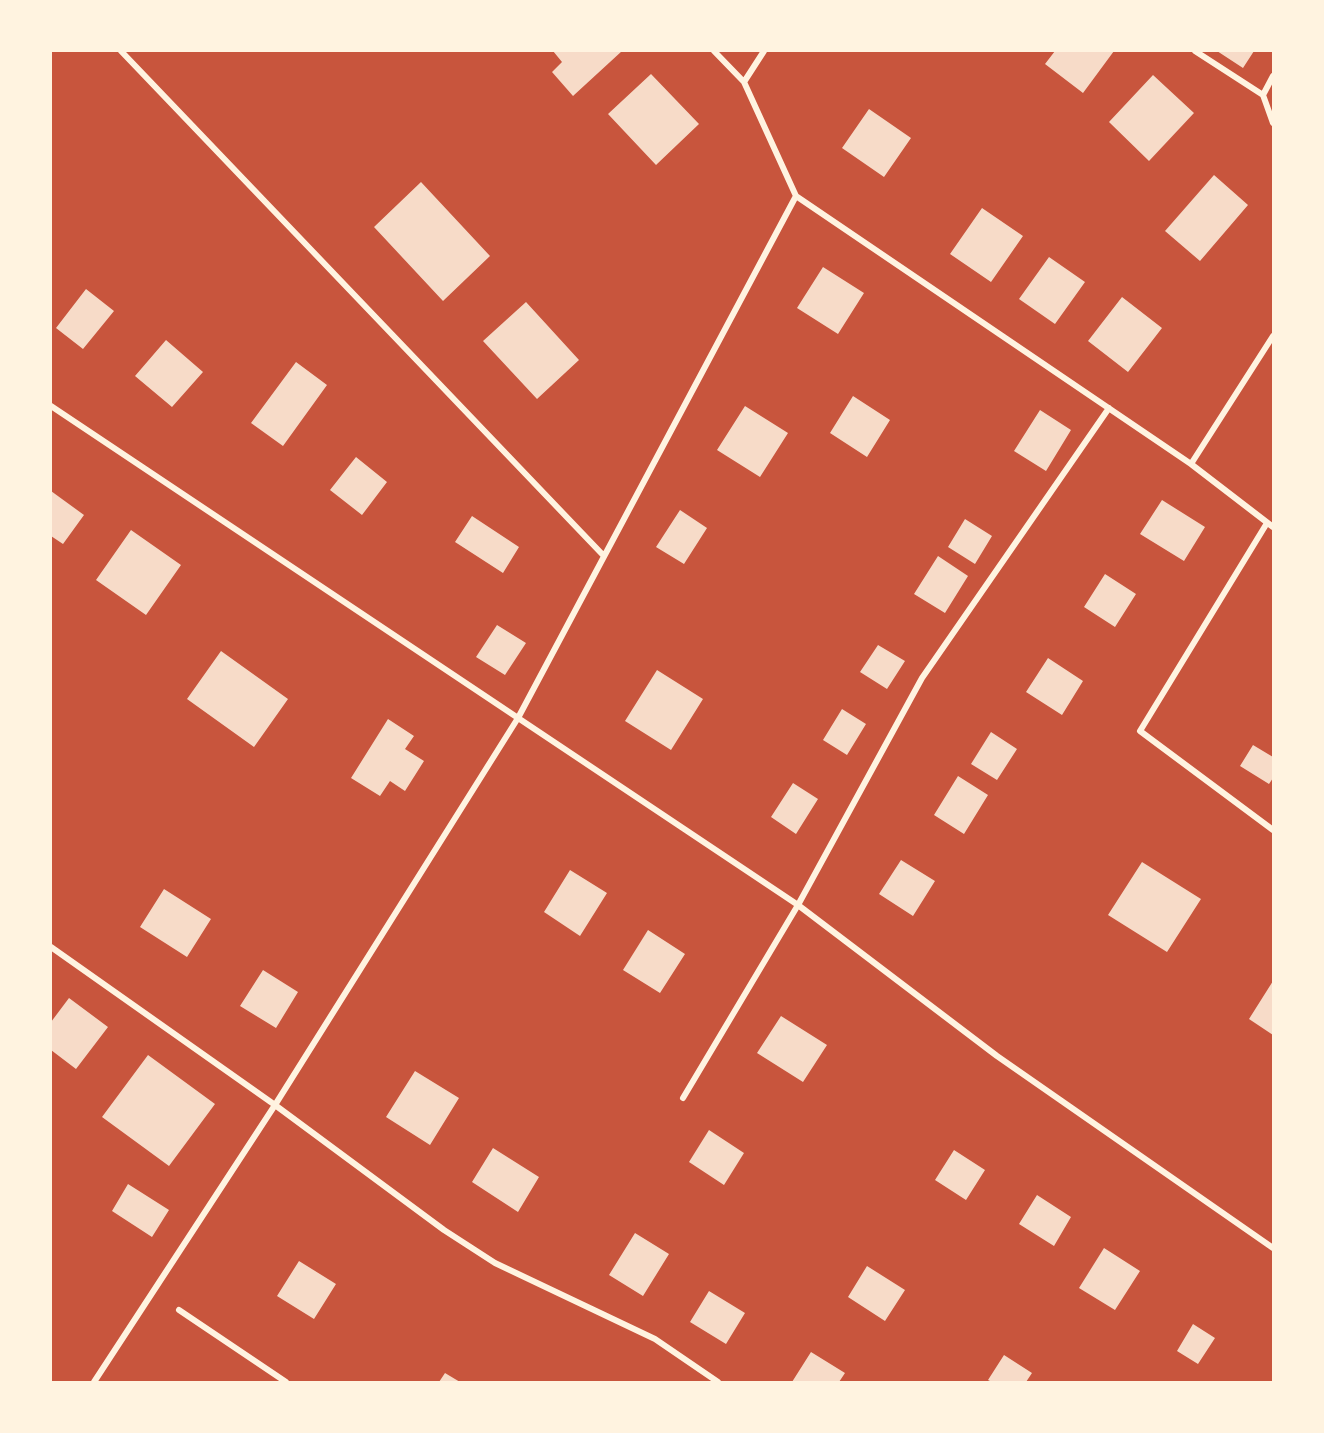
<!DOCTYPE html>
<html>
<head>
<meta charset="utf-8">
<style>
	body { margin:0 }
	#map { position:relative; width:1324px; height:1433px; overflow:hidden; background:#c8553d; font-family:"Noto Sans",sans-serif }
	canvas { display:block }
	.frame { position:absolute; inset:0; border:52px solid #fff3e0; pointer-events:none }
</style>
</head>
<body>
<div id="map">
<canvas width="1324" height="1433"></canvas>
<div class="frame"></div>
</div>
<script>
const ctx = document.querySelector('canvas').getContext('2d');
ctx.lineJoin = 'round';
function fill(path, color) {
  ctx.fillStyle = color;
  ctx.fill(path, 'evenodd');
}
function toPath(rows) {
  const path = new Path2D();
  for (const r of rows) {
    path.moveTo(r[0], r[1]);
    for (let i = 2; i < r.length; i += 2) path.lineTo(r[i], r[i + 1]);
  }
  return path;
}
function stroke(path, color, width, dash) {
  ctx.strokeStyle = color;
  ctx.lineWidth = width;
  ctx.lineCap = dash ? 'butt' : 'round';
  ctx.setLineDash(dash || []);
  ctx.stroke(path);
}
const building = toPath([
	[553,51,622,51,573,96,552,72,562,62],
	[1055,51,1114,51,1083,93,1045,64],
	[1217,51,1254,51,1243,68],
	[651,74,699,124,656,165,608,114],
	[1153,75,1194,113,1149,161,1109,122],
	[869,109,911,138,884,177,842,148],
	[1214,175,1248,205,1200,261,1165,231],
	[421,182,490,256,443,301,374,227],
	[982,208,1023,236,991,282,950,254],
	[1049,257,1085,282,1055,324,1019,299],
	[823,267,864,293,838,334,797,308],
	[86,289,114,311,83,349,56,328],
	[1122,297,1162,328,1128,372,1088,341],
	[526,302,579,360,537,399,483,341],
	[166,340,203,372,172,407,135,376],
	[296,362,327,385,283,446,251,423],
	[853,396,890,420,867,457,830,433],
	[745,406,788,433,760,477,717,450],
	[1040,410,1071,430,1046,471,1014,451],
	[356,457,387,482,362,515,330,490],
	[51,491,84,515,63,544,51,536],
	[1162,500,1205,527,1184,561,1140,534],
	[680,510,707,528,684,564,656,547],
	[472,516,519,547,503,573,455,542],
	[965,519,992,536,975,564,948,547],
	[131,530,181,565,146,615,96,580],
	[938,556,968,576,945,613,914,594],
	[1105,574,1136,594,1115,627,1084,607],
	[497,625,526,643,505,675,476,657],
	[878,645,905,661,887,689,860,672],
	[221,651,288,699,254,747,187,699],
	[1048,658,1083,681,1062,715,1026,692],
	[657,670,703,699,671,750,625,721],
	[842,709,866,724,847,755,823,740],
	[388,719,414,736,405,749,424,761,405,791,390,781,380,796,351,778],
	[991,732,1017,749,997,780,971,764],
	[1253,745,1273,757,1273,778,1269,784,1240,766],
	[958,776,988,795,964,834,934,815],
	[793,783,818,799,796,834,771,817],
	[901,860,935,881,913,916,879,894],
	[1142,862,1201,899,1167,952,1108,915],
	[570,870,607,893,580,936,544,912],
	[164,889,211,919,187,957,140,927],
	[648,930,685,954,660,993,623,970],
	[263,970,298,992,276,1028,240,1006],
	[1273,981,1273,1035,1249,1019],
	[69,998,108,1027,76,1069,51,1050,51,1022],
	[781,1016,827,1045,803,1082,757,1053],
	[148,1055,215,1104,169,1166,102,1117],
	[415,1071,459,1098,430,1145,386,1117],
	[709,1130,744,1153,724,1185,689,1162],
	[493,1148,539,1177,518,1212,472,1182],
	[954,1150,985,1170,966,1200,935,1180],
	[128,1184,169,1210,152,1237,112,1211],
	[1037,1195,1071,1217,1054,1246,1019,1224],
	[635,1233,669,1254,643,1296,609,1275],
	[1104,1248,1140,1271,1115,1310,1079,1288],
	[299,1261,336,1284,314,1319,277,1296],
	[867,1266,905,1290,885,1321,848,1297],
	[709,1291,745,1313,726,1344,690,1322],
	[1193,1324,1215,1338,1198,1364,1177,1351],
	[811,1352,845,1373,839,1382,792,1382],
	[1004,1355,1032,1373,1026,1382,992,1382,988,1380],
	[445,1373,460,1382,439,1382]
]);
const minor = toPath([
	[121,51,603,555],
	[714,51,744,82,796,196,1191,464,1273,527],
	[1195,51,1263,95],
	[1273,76,1263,95,1273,123],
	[744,82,764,51],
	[51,406,798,905,997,1056,1273,1248],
	[1191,464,1273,336],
	[1267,523,1140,731,1273,830],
	[51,947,275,1105,444,1230,495,1263,655,1339,718,1382],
	[683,1098,798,905,922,678,1109,408],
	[179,1310,286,1382],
	[94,1382,275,1105,518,718,796,196]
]);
fill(building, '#f7dbc8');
stroke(minor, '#fff3e0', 6);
</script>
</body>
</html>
